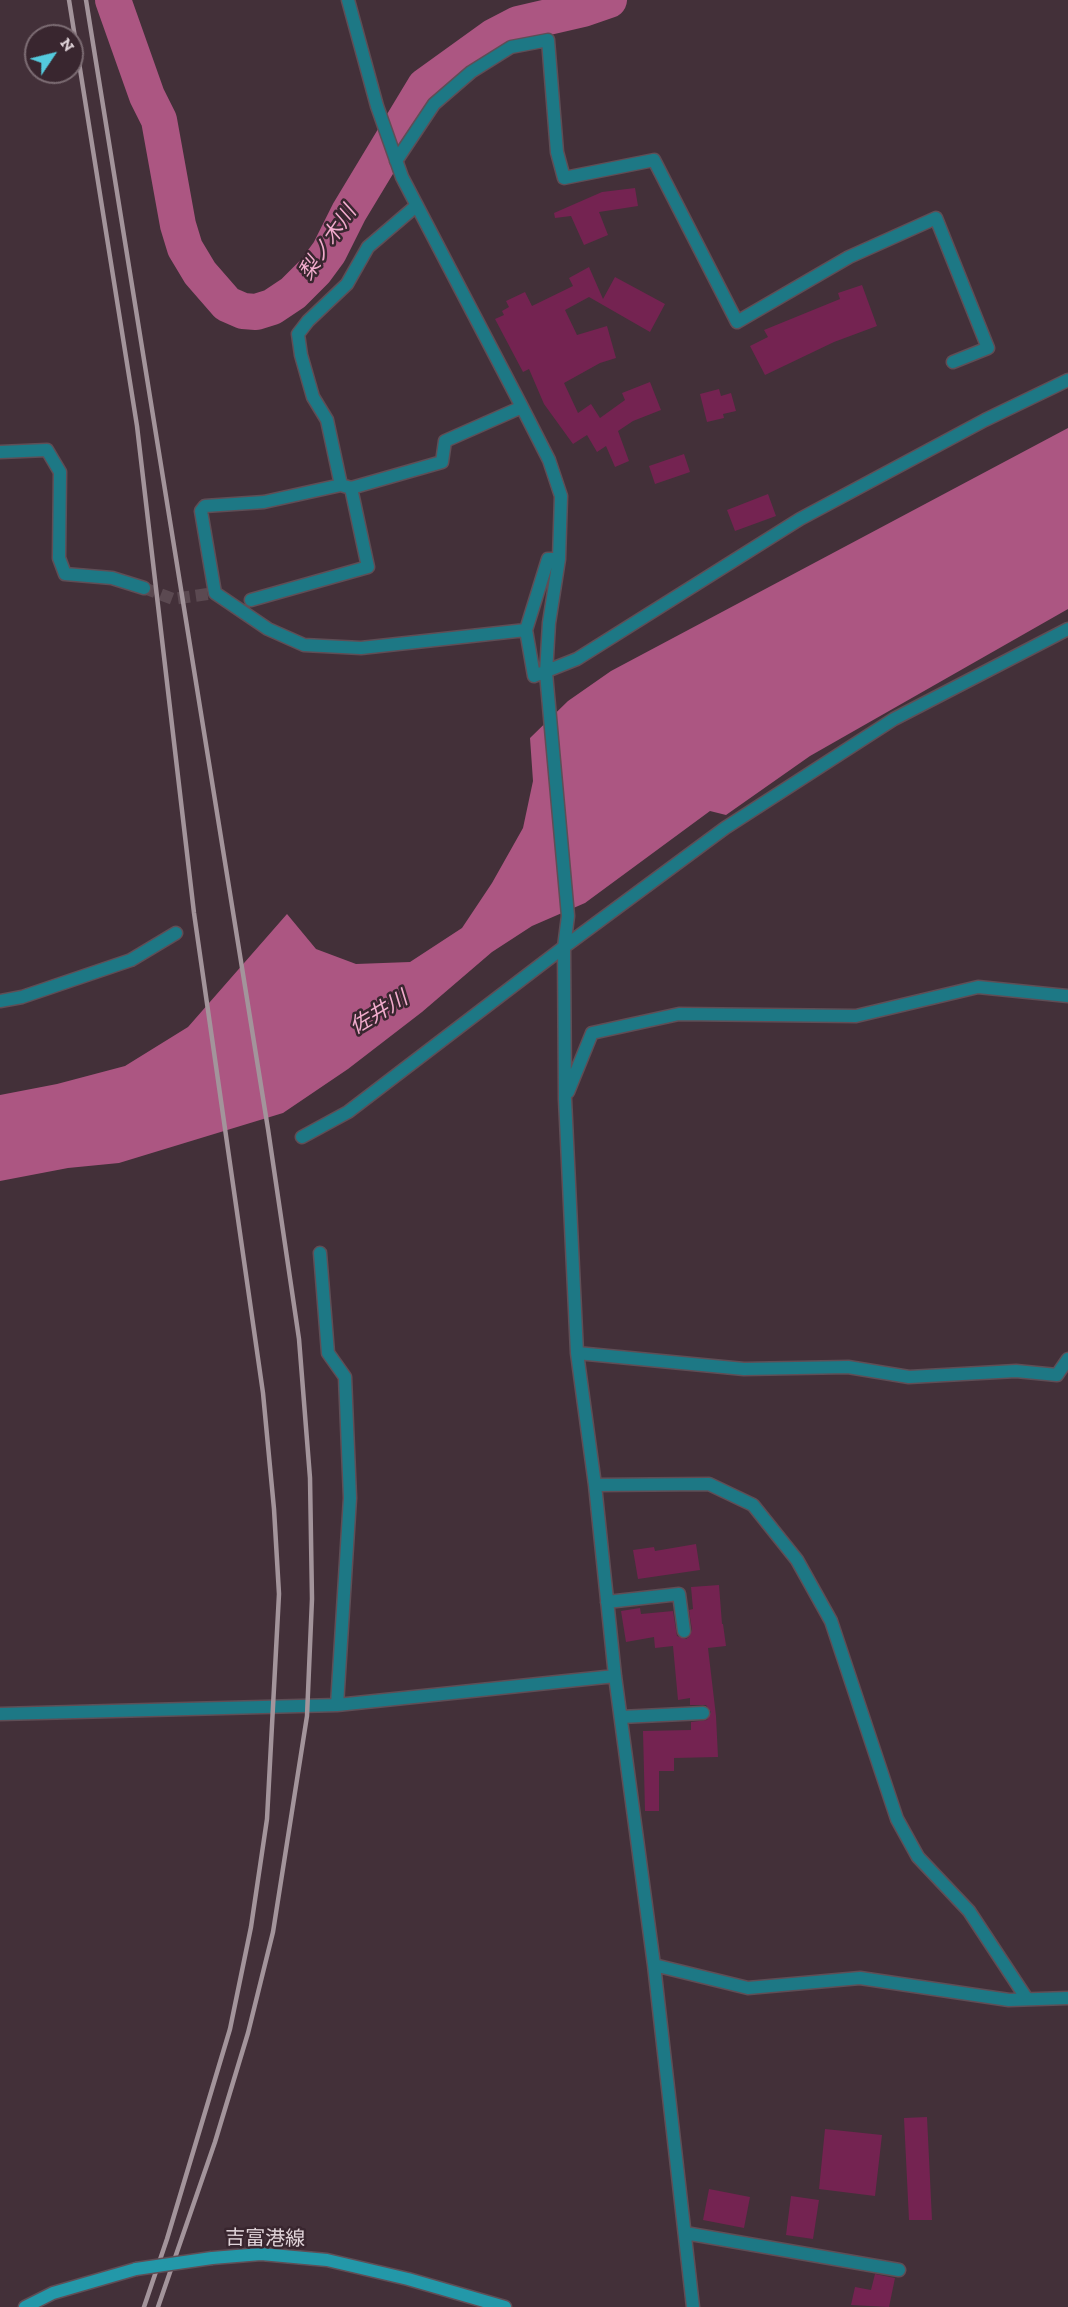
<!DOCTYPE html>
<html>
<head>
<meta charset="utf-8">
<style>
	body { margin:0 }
	#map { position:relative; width:1068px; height:2307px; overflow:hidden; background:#433039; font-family:"Zilla Slab",serif }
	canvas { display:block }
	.north { position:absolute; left:24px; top:24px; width:60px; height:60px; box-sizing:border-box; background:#39262f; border:2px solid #7c6c73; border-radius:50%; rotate:55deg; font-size:16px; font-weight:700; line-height:24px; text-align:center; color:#e0d4d9 }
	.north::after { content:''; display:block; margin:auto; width:21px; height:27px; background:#54cadd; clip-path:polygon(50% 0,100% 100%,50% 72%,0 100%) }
</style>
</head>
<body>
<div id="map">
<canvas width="1068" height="2307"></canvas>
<div class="north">N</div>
</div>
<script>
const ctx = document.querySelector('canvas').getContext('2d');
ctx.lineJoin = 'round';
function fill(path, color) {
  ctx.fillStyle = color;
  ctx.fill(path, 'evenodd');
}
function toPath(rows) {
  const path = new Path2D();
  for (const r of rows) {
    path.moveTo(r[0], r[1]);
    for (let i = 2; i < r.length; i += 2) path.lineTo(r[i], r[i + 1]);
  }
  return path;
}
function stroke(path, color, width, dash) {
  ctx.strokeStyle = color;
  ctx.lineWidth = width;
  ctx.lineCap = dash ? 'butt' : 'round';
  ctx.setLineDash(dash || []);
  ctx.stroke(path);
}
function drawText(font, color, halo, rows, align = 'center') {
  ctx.font = font + ' "Zilla Slab","Noto Sans JP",serif';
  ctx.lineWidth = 5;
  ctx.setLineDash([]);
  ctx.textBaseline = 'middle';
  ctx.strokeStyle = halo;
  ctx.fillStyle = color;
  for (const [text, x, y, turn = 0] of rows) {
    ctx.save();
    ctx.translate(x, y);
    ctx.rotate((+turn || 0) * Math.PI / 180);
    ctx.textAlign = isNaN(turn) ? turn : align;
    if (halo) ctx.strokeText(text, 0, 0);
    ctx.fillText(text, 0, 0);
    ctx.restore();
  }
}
const water = toPath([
	[1068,428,1068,609,810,756,726,815,710,811,585,903,532,926,492,952,422,1012,348,1069,283,1113,119,1163,68,1168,0,1181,0,1095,57,1084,125,1066,188,1027,287,914,316,949,356,964,410,962,462,928,492,883,523,828,533,781,530,738,568,701,611,671]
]);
const river = toPath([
	[113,0,147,96,159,120,178,225,185,248,200,273,227,304,243,311,256,312,272,307,293,293,315,271,329,252,349,212,425,86,493,37,518,24,583,9,609,0]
]);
const building = toPath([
	[635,188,638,206,599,212,608,235,584,245,571,216,555,218,554,213,602,192],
	[589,267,603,299,615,277,665,304,650,332,589,297,565,310,577,335,607,326,616,358,600,363,564,383,578,413,591,404,600,418,625,400,622,393,650,382,661,410,633,421,618,431,629,461,615,467,606,446,597,452,587,435,573,444,544,404,529,369,523,372,495,319,504,315,502,311,509,307,506,301,525,292,532,306,573,286,569,278],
	[862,285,877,326,834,342,765,375,750,346,768,337,764,330,840,299,838,293],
	[719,389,721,396,731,393,736,411,723,414,724,418,707,422,700,394],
	[684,454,690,472,655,484,649,466],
	[768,494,776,516,735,531,727,510],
	[696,1544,700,1570,638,1579,633,1550,654,1547,655,1551],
	[719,1585,722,1624,723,1624,726,1646,708,1648,716,1716,718,1757,674,1758,674,1771,659,1771,659,1811,645,1811,643,1731,691,1730,691,1722,707,1720,711,1712,706,1705,690,1705,690,1698,678,1700,673,1646,655,1648,654,1637,626,1642,621,1611,640,1608,641,1614,673,1611,677,1636,686,1639,689,1637,692,1630,689,1610,693,1609,691,1587],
	[927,2117,932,2220,909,2220,904,2118],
	[825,2129,882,2135,875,2196,819,2189],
	[709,2189,750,2197,744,2228,703,2220],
	[791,2196,819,2200,813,2239,786,2235],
	[875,2274,895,2278,889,2307,851,2305,855,2287,871,2290]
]);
const minorTunnel = toPath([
	[144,588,173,599,215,593]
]);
const minor = toPath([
	[348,0,377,106,402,177,522,407,549,460,561,496,559,559,549,623,546,673,568,916,564,947,565,1099,577,1353,595,1485,615,1676,654,1965,693,2307],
	[396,161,434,104,471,72,511,47,548,40,557,152,564,178,654,160,737,322,849,257,936,218,988,348,953,362],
	[0,452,47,450,60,472,59,558,65,574,112,578,144,588],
	[341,485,264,502,205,506,201,511,215,593,268,629,304,645,361,648,526,630,534,676,577,659,800,519,985,420,1068,380],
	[351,488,442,462,445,441,522,407],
	[251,600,368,567,351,488,341,485,327,420,313,397,301,355,298,334,308,321,347,284,368,247,416,206],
	[526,630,548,559,559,559],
	[0,1001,22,997,131,960,176,933],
	[568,1092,592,1033,679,1014,856,1016,978,987,1068,996],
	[302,1137,348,1112,564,947,725,828,894,719,1068,629],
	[320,1253,328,1353,345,1377,350,1498,337,1705],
	[577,1353,744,1369,848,1367,909,1377,1016,1371,1057,1375,1068,1359],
	[595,1485,709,1484,753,1505,797,1560,831,1621,897,1819,918,1857,969,1911,1027,1999],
	[607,1602,679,1594,684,1631],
	[0,1714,337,1705,615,1676],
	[621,1717,703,1713],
	[654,1965,748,1988,860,1978,1009,2000,1068,1998],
	[685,2233,899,2270]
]);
const secondary = toPath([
	[212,2258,261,2254,327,2260,408,2279,505,2307],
	[25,2307,53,2293,136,2269]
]);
const rail = toPath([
	[69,0,137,426,194,913,263,1393,274,1509,279,1594,267,1819,251,1927,230,2029,167,2239,144,2307],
	[86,0,268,1129,299,1339,310,1478,312,1599,307,1716,273,1932,248,2033,215,2142,158,2307]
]);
const secondaryBridge = toPath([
	[136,2269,212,2258]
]);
const streetNames = [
	["吉富港線",265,2239,1]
];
const waterNames = [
	["梨ノ木川",328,243,-56],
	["佐井川",379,1013,-31]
];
fill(water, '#ac5682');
stroke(river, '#ac5682', 36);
fill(building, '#742351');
stroke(minorTunnel, '#5b4951', 12, [12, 6]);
stroke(minor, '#5f4e56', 15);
stroke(secondary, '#5f4e56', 15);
stroke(minor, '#1d7885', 12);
stroke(secondary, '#2398a9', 12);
stroke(rail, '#a3949b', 4.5);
stroke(secondaryBridge, '#5f4e56', 15, []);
stroke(secondaryBridge, '#2398a9', 12);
drawText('20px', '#e0d4d9', '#39262f', streetNames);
drawText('italic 21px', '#f2accd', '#39262f', waterNames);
</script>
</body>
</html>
